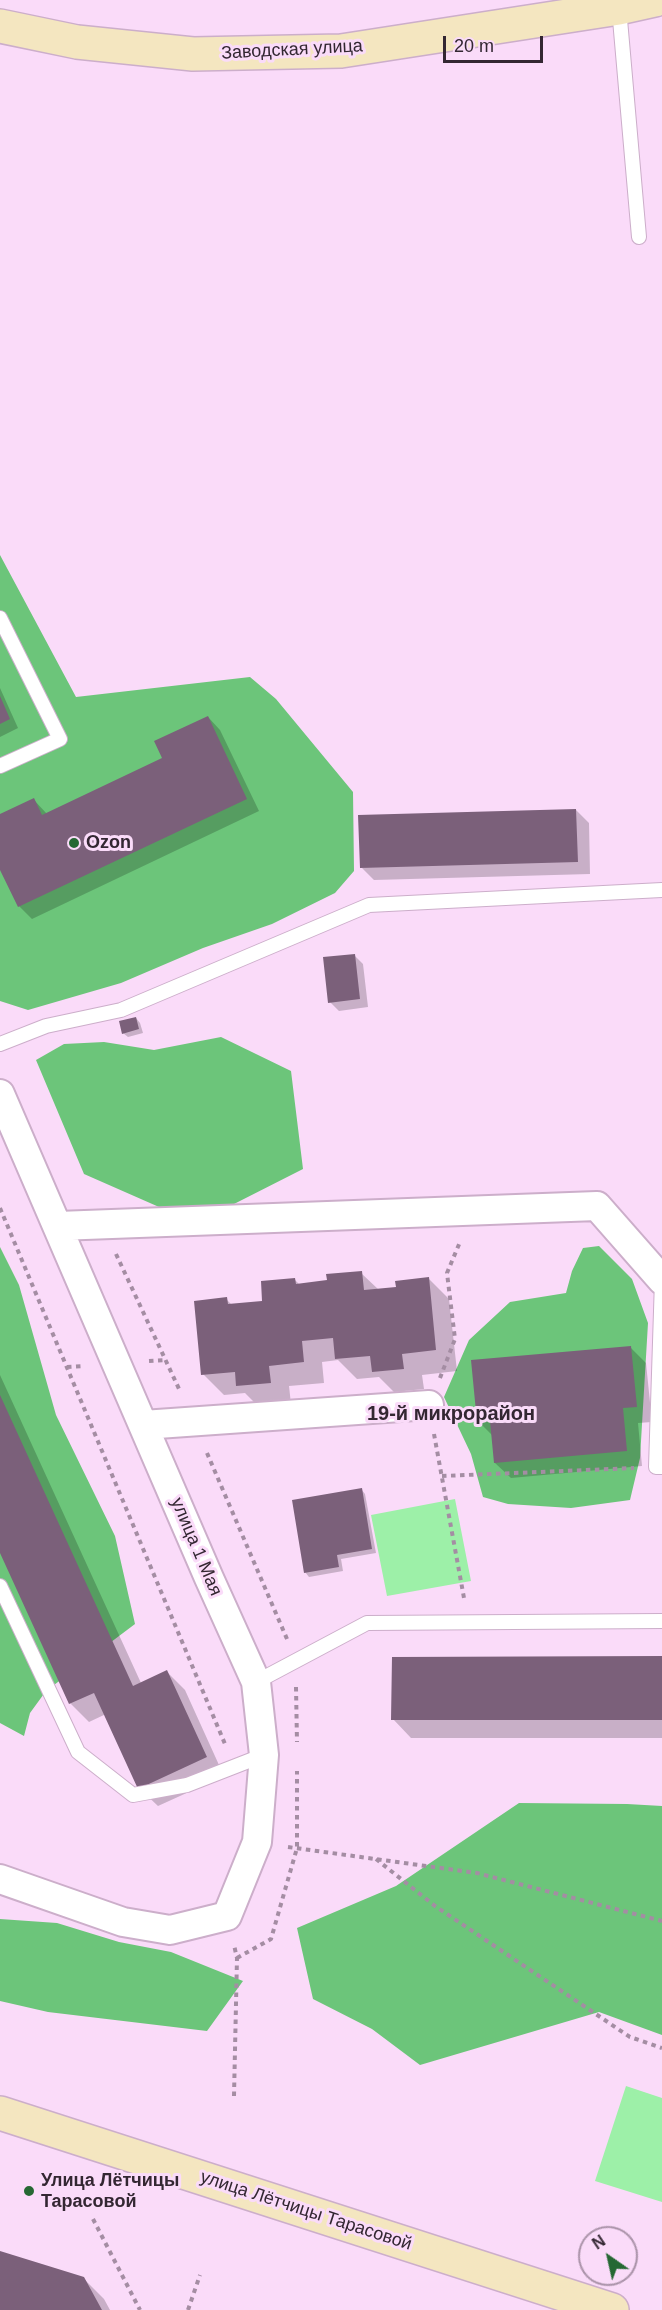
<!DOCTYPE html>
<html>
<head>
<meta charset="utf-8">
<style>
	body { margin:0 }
	#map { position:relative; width:662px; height:2310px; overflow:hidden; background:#fadbf9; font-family:Helvetica,sans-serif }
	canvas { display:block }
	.north { position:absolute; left:578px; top:2226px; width:60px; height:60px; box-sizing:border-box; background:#fadbf9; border:2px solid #aa93a9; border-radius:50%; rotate:326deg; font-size:16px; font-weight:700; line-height:24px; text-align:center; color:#332732 }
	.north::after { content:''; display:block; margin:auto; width:21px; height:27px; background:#256833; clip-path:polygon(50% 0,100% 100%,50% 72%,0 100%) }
	.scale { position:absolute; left:443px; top:36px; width:100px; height:27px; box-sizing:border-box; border:3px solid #332732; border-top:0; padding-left:8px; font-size:18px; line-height:21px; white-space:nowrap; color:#332732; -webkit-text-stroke:4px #fadbf9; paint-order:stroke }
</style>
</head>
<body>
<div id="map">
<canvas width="662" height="2310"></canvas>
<div class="north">N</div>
<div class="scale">20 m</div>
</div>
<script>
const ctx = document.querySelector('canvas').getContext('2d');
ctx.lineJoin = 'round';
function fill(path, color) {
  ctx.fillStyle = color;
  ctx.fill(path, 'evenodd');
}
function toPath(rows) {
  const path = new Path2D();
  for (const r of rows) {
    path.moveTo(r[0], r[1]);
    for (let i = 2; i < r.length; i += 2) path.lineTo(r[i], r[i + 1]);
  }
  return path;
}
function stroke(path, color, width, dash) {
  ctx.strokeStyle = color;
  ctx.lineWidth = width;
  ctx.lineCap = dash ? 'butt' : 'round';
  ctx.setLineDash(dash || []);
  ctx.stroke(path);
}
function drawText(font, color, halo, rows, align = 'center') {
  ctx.font = font + ' Helvetica,sans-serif';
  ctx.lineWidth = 6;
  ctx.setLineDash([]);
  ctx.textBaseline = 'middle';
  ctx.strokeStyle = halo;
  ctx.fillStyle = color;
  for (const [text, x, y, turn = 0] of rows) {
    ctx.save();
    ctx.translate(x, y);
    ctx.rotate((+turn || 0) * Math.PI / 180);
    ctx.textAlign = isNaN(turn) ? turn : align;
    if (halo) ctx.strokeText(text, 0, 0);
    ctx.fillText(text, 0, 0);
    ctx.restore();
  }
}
const green = toPath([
	[455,1499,471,1581,387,1596,371,1515],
	[626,2086,662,2098,662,2202,595,2181]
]);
const forest = toPath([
	[0,555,76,697,250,677,276,699,353,792,354,871,335,893,272,924,203,948,121,983,28,1010,0,1001],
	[221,1037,291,1071,303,1169,234,1204,175,1214,84,1174,36,1060,64,1044,104,1042,154,1050],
	[599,1246,632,1279,648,1323,640,1458,630,1500,571,1508,508,1504,483,1497,471,1454,444,1397,469,1340,510,1302,566,1293,572,1271,583,1248],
	[0,1247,19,1285,56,1415,115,1536,135,1624,46,1691,30,1713,24,1736,0,1723],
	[519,1803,627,1804,662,1806,662,2035,599,2012,420,2065,372,2029,313,1999,297,1928,396,1886],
	[0,1919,57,1923,119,1942,171,1952,243,1981,207,2031,48,2012,0,2001]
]);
const shadow = toPath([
	[0,688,18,728,0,737],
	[208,717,220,730,259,811,32,919,19,906,0,866,0,816,34,800,47,814,164,759],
	[576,810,589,823,590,874,374,880,362,868],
	[354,955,363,964,368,1007,339,1011,330,1002],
	[136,1018,140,1023,143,1033,128,1037,123,1033],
	[361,1273,379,1290,397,1288,428,1278,449,1299,457,1371,422,1375,424,1389,394,1392,379,1377,357,1379,338,1360,322,1362,324,1383,289,1386,291,1404,258,1406,245,1393,224,1395,203,1374,226,1299,232,1305,264,1302,294,1279,300,1285,328,1282],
	[631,1348,646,1363,652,1422,638,1423,642,1466,511,1478,495,1463,492,1435,478,1421],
	[0,1375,141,1683,167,1672,185,1690,224,1776,158,1806,139,1788,106,1714,89,1722,70,1703,0,1550],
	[361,1489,365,1494,376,1553,341,1559,343,1571,309,1577,305,1572],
	[662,1657,662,1738,411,1738,393,1719],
	[0,2253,83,2278,104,2299,110,2310,0,2310]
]);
const building = toPath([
	[0,696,10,719,0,724],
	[208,716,247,799,18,907,0,870,0,814,34,798,42,815,162,758,154,741],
	[576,809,578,862,360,868,358,815],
	[355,954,360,999,328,1003,323,957],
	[136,1017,139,1029,122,1034,119,1021],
	[362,1271,364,1290,396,1287,395,1281,429,1277,436,1350,402,1354,404,1369,372,1372,370,1356,335,1359,333,1338,302,1341,304,1362,269,1366,271,1383,236,1386,235,1372,201,1375,194,1301,227,1297,228,1304,262,1301,261,1281,295,1278,296,1284,327,1280,326,1274],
	[631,1346,637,1407,623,1408,627,1451,494,1463,490,1421,477,1422,471,1360],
	[0,1395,133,1686,167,1670,207,1757,138,1789,94,1693,69,1704,0,1553],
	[362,1488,372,1549,337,1555,339,1567,304,1573,292,1500],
	[662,1656,662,1720,391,1720,392,1657],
	[0,2251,84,2277,102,2310,0,2310]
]);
const path = toPath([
	[0,1208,225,1744],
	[116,1254,180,1391],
	[149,1361,166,1360],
	[67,1367,84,1366],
	[440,1378,455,1339,447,1273,460,1242],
	[434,1434,464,1598],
	[207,1453,287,1639],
	[442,1476,634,1468],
	[296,1687,297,1742],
	[288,1847,477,1873,662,1921],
	[376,1859,435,1906,630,2037,662,2048],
	[237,1958,271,1939,297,1848,297,1771],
	[234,2096,237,1958,234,1945],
	[93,2219,140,2310],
	[188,2310,200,2275]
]);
const lane = toPath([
	[619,8,639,237],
	[0,618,60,739,0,766],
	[0,1044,46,1026,121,1010,369,905,662,890],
	[662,1280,656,1467,662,1467],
	[0,1586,78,1752,133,1795,187,1785,264,1755],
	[256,1682,367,1623,662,1621]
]);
const street = toPath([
	[0,1094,209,1578,256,1682,264,1755,257,1842,227,1916,170,1930,123,1922,0,1879],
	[58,1226,597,1206,662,1280],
	[143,1425,429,1405]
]);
const secondary = toPath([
	[0,26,77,42,193,54,341,51,619,8,655,0],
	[0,2113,612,2310]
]);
const markers = [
	[74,843,6,"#256833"],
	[29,2191,6,"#256833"]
];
const streetNames = [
	["Заводская улица",292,50,-3],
	["улица 1 Мая",196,1547,67],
	["улица Лётчицы Тарасовой",306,2211,18]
];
const poiNames = [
	["Ozon",86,843],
	["Улица Лётчицы",41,2181],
	["Тарасовой",41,2202]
];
const neighbourhoodNames = [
	["19-й микрорайон",451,1414]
];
fill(green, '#9df0a8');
fill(forest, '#6cc57a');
fill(shadow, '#0003');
fill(building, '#7b607a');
stroke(lane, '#ccaeca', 16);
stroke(street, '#ccaeca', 32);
stroke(secondary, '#ccaeca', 36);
stroke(path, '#a48da3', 4, [4.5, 4.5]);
stroke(lane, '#fff', 14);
stroke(street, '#fff', 28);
stroke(secondary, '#f4e6c0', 33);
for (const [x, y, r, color] of markers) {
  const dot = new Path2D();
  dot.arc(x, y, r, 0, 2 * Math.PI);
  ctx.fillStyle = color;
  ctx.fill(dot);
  stroke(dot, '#fadbf9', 2);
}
drawText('18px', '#332732', '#fadbf9', streetNames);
drawText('bold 18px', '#332732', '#fadbf9', poiNames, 'left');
drawText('bold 20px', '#332732', '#fadbf9', neighbourhoodNames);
</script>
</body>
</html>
